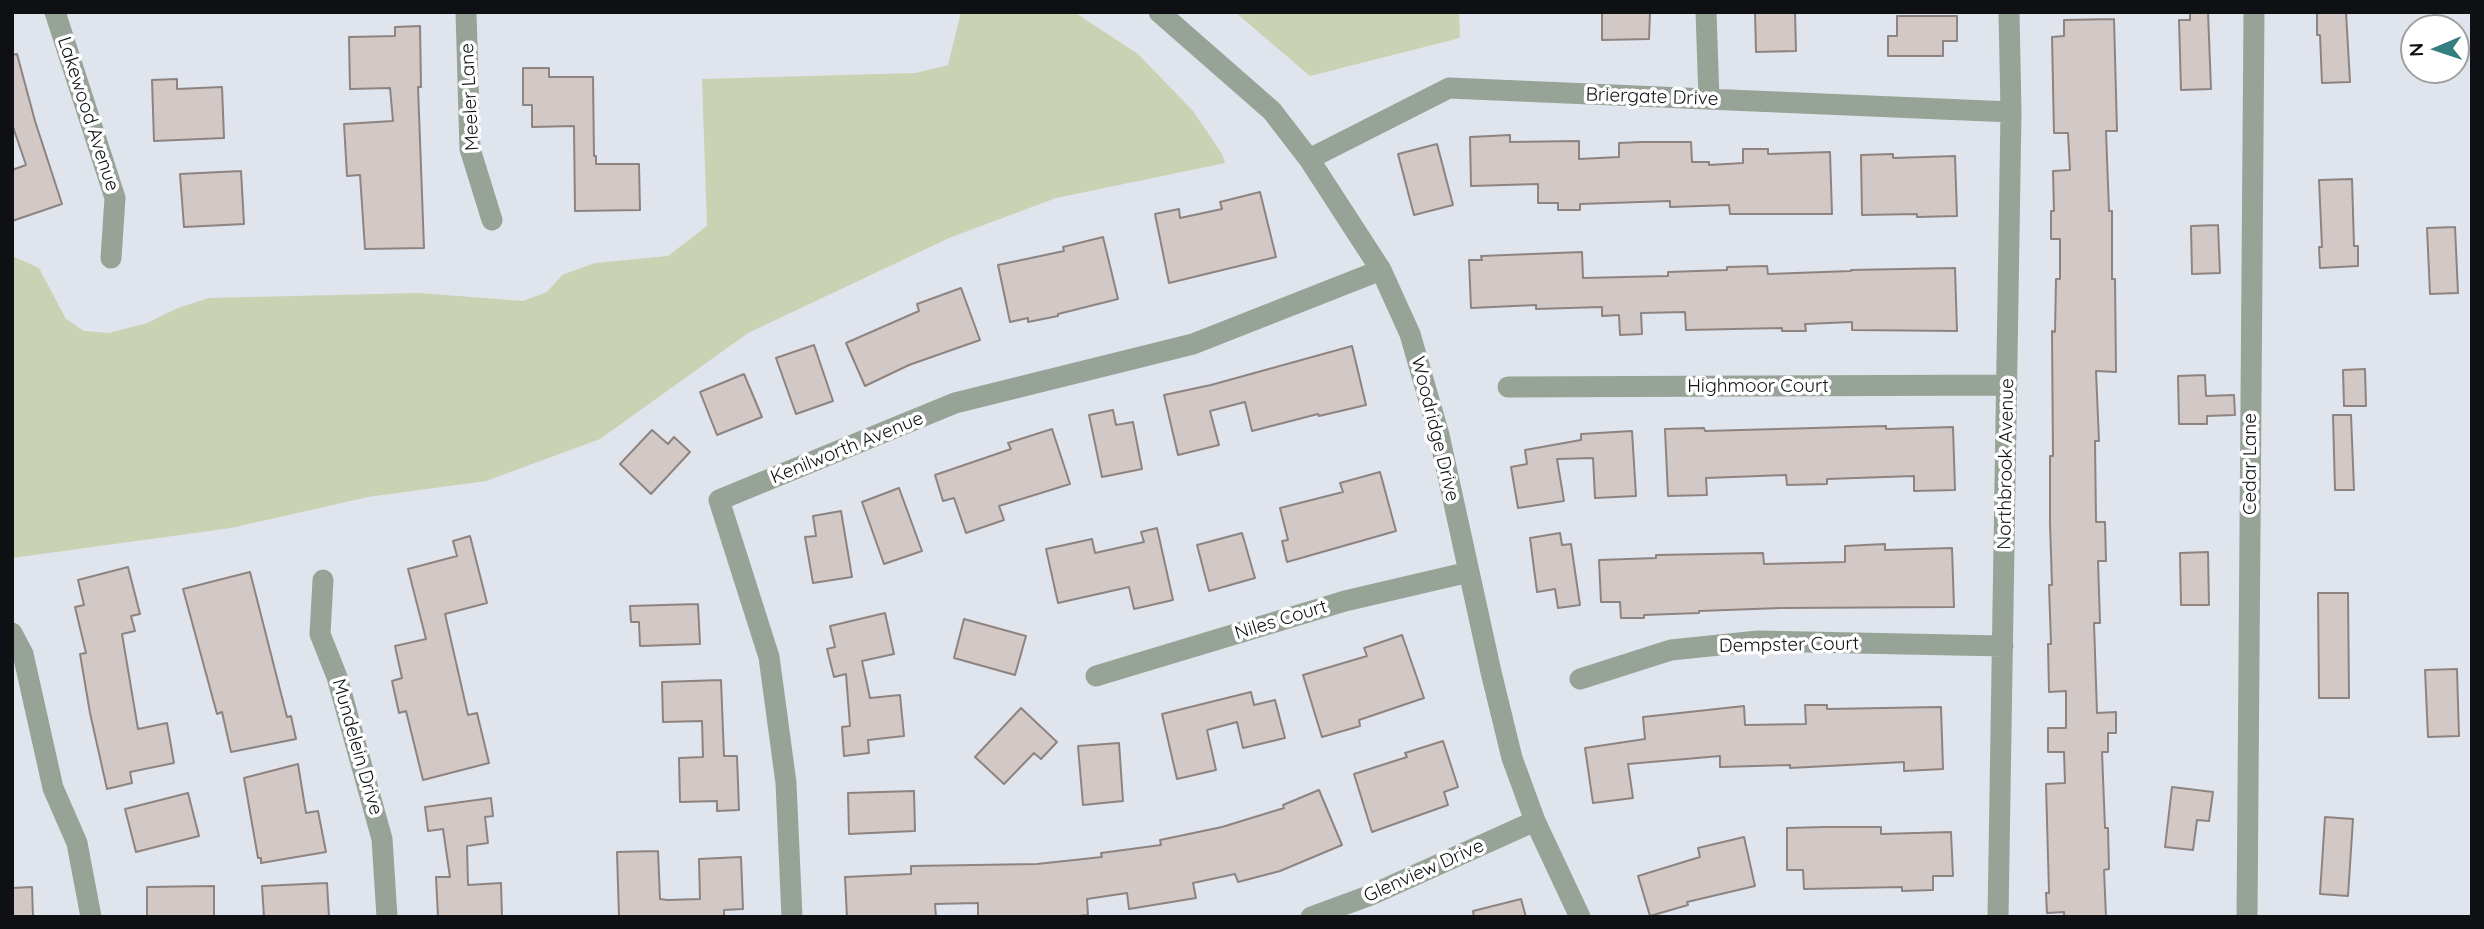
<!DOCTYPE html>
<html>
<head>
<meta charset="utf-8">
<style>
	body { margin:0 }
	#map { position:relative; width:2484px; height:929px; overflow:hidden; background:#e0e4ec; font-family:Quicksand,sans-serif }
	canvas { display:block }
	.frame { position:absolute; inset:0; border:14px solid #0f1013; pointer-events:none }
	.north { position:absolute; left:2400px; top:14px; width:70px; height:70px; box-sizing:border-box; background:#fff; border:2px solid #9f9fa1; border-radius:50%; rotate:268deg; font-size:19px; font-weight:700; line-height:28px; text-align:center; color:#0f1013 }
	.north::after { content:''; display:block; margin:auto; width:24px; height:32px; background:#357e80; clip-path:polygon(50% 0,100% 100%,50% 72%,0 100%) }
</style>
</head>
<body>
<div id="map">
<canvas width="2484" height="929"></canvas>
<div class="frame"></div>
<div class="north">N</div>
</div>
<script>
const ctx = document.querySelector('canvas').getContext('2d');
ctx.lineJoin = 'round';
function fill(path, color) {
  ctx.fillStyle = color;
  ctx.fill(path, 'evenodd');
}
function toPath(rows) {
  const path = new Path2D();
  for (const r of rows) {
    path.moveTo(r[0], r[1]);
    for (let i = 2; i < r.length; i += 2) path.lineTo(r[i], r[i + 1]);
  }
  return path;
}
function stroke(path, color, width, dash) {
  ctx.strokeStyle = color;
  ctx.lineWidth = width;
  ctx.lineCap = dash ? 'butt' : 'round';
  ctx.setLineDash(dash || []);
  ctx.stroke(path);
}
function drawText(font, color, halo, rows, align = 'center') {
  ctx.font = font + ' Quicksand,sans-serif';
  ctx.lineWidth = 7;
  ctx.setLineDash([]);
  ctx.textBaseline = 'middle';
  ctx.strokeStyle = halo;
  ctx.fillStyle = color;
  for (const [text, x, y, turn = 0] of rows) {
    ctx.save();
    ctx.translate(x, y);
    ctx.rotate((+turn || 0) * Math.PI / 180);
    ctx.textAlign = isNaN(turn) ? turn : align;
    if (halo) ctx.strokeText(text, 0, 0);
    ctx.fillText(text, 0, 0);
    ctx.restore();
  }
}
const green = toPath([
	[961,12,1074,12,1138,54,1193,111,1222,154,1225,163,1056,198,949,238,748,333,600,439,486,481,368,497,231,528,12,558,12,256,39,268,66,319,84,331,109,333,147,323,178,308,209,298,419,293,523,301,547,292,562,275,595,263,668,256,707,226,702,79,916,73,948,65],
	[1235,12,1459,12,1460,38,1310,76]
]);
const building = toPath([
	[1602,12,1650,12,1649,39,1602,40,1602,12],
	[1755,12,1795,12,1796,51,1756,52,1755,12],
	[2190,12,2208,12,2211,89,2181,90,2179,20,2190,20,2190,12],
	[2317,12,2346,12,2350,82,2322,83,2320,35,2317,35,2317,12],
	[1897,16,1957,16,1957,41,1943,41,1943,56,1888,56,1888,36,1897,36,1897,16],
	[2114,19,2117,131,2106,131,2109,211,2112,211,2112,279,2115,279,2116,372,2096,371,2099,441,2095,441,2096,522,2105,522,2106,561,2098,561,2100,623,2094,623,2097,713,2116,712,2116,733,2108,733,2108,752,2102,752,2105,828,2108,828,2109,869,2104,870,2106,917,2064,917,2064,912,2047,913,2046,893,2049,893,2046,784,2065,783,2064,752,2048,752,2048,728,2066,728,2066,691,2049,692,2048,644,2051,644,2049,585,2052,585,2050,523,2050,456,2053,456,2052,331,2055,332,2056,279,2060,279,2060,239,2051,239,2051,211,2054,211,2053,171,2070,170,2068,133,2054,133,2052,37,2064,36,2064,20,2114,19],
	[420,26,421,87,418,87,424,248,365,249,360,175,347,176,344,124,393,121,390,88,350,89,349,37,395,36,395,27,420,26],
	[17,54,35,121,62,204,12,221,12,170,26,165,12,124,12,55,17,54],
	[523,68,549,68,549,77,593,77,594,156,596,156,596,164,639,164,640,210,575,211,574,126,532,127,532,105,523,105,523,68],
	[177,79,177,89,222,87,224,138,154,141,152,80,177,79],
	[1510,135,1510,142,1579,141,1579,159,1619,157,1619,143,1641,142,1691,142,1692,162,1709,162,1709,165,1743,163,1743,149,1768,149,1768,154,1830,152,1832,214,1730,214,1729,205,1670,207,1670,201,1580,204,1580,210,1558,210,1558,203,1538,203,1538,184,1471,186,1470,137,1510,135],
	[1437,144,1453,205,1414,215,1398,154,1437,144],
	[1893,154,1893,158,1955,156,1957,216,1917,217,1917,214,1862,215,1861,155,1893,154],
	[241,171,244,224,184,227,180,174,241,171],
	[2352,179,2354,246,2358,246,2358,266,2320,268,2319,247,2322,247,2319,180,2352,179],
	[1260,192,1276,257,1169,283,1155,214,1179,209,1180,218,1222,209,1220,202,1260,192],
	[2218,225,2220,273,2192,274,2191,226,2218,225],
	[2455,227,2458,293,2430,294,2427,228,2455,227],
	[1103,237,1118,299,1058,314,1058,316,1028,322,1028,318,1010,322,998,265,1064,251,1063,247,1103,237],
	[1582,252,1583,278,1668,276,1668,272,1727,270,1727,267,1767,266,1768,274,1851,271,1851,270,1955,268,1957,331,1852,330,1852,322,1805,324,1806,331,1782,331,1782,328,1686,330,1685,312,1641,313,1642,334,1620,335,1619,315,1602,316,1602,307,1536,309,1536,305,1471,308,1469,260,1482,260,1481,256,1582,252],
	[961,288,980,340,909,365,865,386,846,343,919,311,917,304,961,288],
	[814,345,833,401,796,414,776,358,814,345],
	[1352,346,1366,405,1319,416,1318,414,1252,431,1245,402,1210,411,1219,445,1178,455,1164,395,1211,385,1352,346],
	[2365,369,2366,406,2344,406,2343,370,2365,369],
	[744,374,762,417,717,435,700,392,744,374],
	[2205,375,2206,396,2234,395,2235,415,2207,416,2207,424,2179,424,2178,376,2205,375],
	[1113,410,1116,425,1133,422,1142,469,1102,477,1089,415,1113,410],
	[2333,415,2351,415,2354,490,2335,490,2333,415],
	[1886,426,1886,429,1953,427,1955,490,1914,491,1914,476,1827,479,1827,484,1787,485,1786,475,1706,478,1707,495,1668,496,1665,429,1704,428,1705,431,1886,426],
	[1052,429,1070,484,999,506,1004,520,966,533,954,498,943,501,935,475,1011,449,1008,443,1052,429],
	[652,430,668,444,674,437,690,452,651,494,620,464,652,430],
	[1632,431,1636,496,1595,498,1593,458,1557,459,1564,501,1518,508,1511,467,1527,464,1525,450,1581,440,1581,434,1632,431],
	[1380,472,1396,531,1287,562,1282,541,1288,540,1280,508,1343,492,1340,483,1380,472],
	[899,488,922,551,884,564,862,502,899,488],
	[841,511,852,577,813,583,805,537,816,536,813,516,841,511],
	[1157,528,1173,600,1134,609,1129,587,1058,603,1046,549,1092,539,1095,553,1144,542,1141,532,1157,528],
	[1242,533,1255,578,1209,591,1197,545,1242,533],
	[1560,533,1562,545,1571,544,1580,605,1558,608,1555,589,1537,592,1530,538,1560,533],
	[470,536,487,603,445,614,468,715,477,713,489,763,423,780,406,711,399,713,392,681,402,678,395,646,426,639,408,569,457,556,453,541,470,536],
	[1885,544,1885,550,1952,548,1954,607,1781,608,1699,611,1699,613,1644,615,1644,618,1621,618,1620,602,1601,602,1599,560,1656,558,1656,555,1763,553,1764,564,1845,562,1845,546,1885,544],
	[2208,552,2209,605,2181,605,2180,553,2208,552],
	[128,567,140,614,131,616,135,631,122,634,138,729,167,723,174,763,130,772,132,783,107,789,90,713,80,654,86,653,75,607,84,605,78,580,128,567],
	[250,572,287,717,291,716,296,739,231,752,222,712,217,714,183,589,250,572],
	[2318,593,2348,593,2349,698,2319,698,2318,593],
	[698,604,700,644,640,646,639,622,631,622,630,606,698,604],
	[885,613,894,654,862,661,870,698,900,695,904,736,868,740,869,753,844,756,842,727,850,726,846,674,834,677,827,649,835,647,830,626,885,613],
	[964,619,1026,636,1015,675,954,658,964,619],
	[1402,635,1424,698,1359,720,1360,726,1322,737,1303,675,1367,656,1364,648,1402,635],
	[2457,669,2459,736,2428,737,2425,670,2457,669],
	[721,680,724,756,737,756,739,810,717,811,717,801,680,802,679,758,703,757,702,721,663,722,662,682,721,680],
	[1251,692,1254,705,1275,700,1285,738,1243,748,1237,722,1207,730,1216,770,1177,779,1162,714,1251,692],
	[1805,705,1827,705,1827,709,1941,707,1943,769,1904,771,1904,762,1790,768,1790,765,1720,767,1720,756,1628,764,1633,798,1593,803,1585,748,1645,739,1643,717,1744,706,1745,725,1806,724,1805,705],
	[1021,708,1057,742,1041,759,1034,753,1004,784,975,757,1021,708],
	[1443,741,1458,787,1444,792,1448,805,1372,832,1354,774,1407,757,1405,753,1443,741],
	[1119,743,1123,801,1083,805,1078,746,1119,743],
	[298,764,306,813,318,811,326,852,261,863,261,858,258,858,244,778,298,764],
	[2172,787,2213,792,2209,821,2197,820,2193,850,2165,847,2172,787],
	[1319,790,1342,845,1280,871,1238,882,1235,874,1193,883,1196,898,1129,909,1127,893,1087,899,1088,915,1068,917,978,917,978,903,935,904,936,917,847,917,845,877,911,874,911,866,1037,864,1102,857,1101,853,1161,845,1160,840,1222,827,1284,808,1283,805,1319,790],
	[914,791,915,831,849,834,848,793,914,791],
	[188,793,199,836,136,852,125,809,188,793],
	[491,798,493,816,485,817,488,843,467,846,468,885,501,883,502,917,438,917,436,877,450,877,443,829,428,831,425,807,491,798],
	[2325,817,2353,819,2348,896,2320,894,2325,817],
	[1825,827,1881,827,1881,834,1951,832,1953,876,1933,876,1933,890,1902,891,1902,887,1804,889,1803,870,1787,870,1787,828,1825,827],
	[1744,837,1755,886,1687,902,1688,905,1650,916,1638,876,1700,857,1698,848,1744,837],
	[658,851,660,899,668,900,700,899,699,859,741,857,743,909,724,910,724,917,619,917,617,852,658,851],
	[327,883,329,917,264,917,262,886,327,883],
	[214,886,214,917,147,917,147,887,214,886],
	[32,887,33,917,12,917,12,888,32,887],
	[1521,899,1526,917,1474,917,1473,911,1521,899]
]);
const street = toPath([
	[55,12,115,198,111,258],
	[466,12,470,149,492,220],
	[1159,12,1272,111,1309,159,1381,270,1410,334,1439,435,1491,672,1512,758,1535,821,1580,917],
	[1706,12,1709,99],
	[1309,159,1449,88,2011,112],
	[1508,387,2007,385],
	[323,580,320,634,337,677,382,839,387,917],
	[12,633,23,654,53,788,77,843,91,917],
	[1096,676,1345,601,1469,572],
	[1580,679,1671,650,1758,641,2003,646],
	[792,917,786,783,769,657,719,500,955,403,1193,344,1381,270],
	[1311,917,1371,895,1535,821],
	[1998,917,2011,112,2009,12],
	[2247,917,2254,12]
]);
const streetNames = [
	["Meeler Lane",470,97,-93],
	["Briergate Drive",1652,97,2],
	["Lakewood Avenue",88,114,72],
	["Highmoor Court",1758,386],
	["Woodridge Drive",1435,429,76],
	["Kenilworth Avenue",847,448,-22],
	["Northbrook Avenue",2006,464,-89],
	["Cedar Lane",2250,464,-90],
	["Niles Court",1281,620,-17],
	["Dempster Court",1789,645,-1],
	["Mundelein Drive",357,747,74],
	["Glenview Drive",1424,871,-24]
];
fill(green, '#cbd1b3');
fill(building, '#d2c8c5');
stroke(building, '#8d8481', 2);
stroke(street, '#98a397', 21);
drawText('19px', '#0f1013', '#fff', streetNames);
</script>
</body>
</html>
